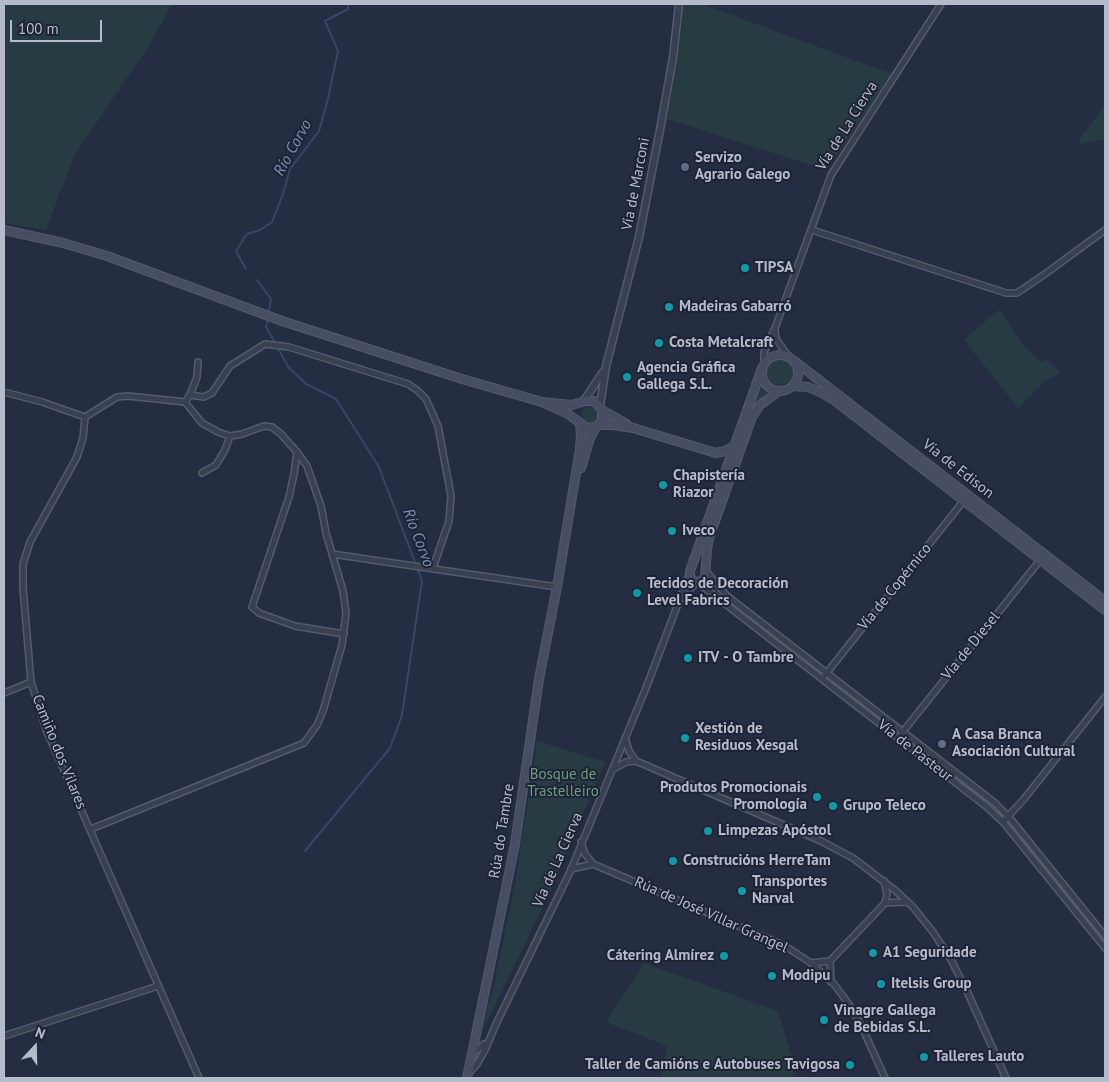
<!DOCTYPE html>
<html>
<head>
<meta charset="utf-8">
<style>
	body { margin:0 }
	#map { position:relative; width:1109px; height:1082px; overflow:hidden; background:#252d42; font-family:"PT Sans",sans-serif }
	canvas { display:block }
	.frame { position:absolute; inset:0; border:5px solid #b6bbcb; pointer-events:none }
	.north { position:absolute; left:10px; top:1022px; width:50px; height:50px; -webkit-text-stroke:4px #1e2436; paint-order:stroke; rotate:21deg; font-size:14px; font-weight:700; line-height:20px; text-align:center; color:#b6bbcb }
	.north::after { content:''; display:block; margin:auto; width:18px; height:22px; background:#b6bbcb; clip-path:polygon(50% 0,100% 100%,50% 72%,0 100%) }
	.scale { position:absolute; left:10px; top:20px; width:92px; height:22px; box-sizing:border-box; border:2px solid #b6bbcb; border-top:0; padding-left:6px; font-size:15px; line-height:18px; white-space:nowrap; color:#b6bbcb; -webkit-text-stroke:4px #1e2436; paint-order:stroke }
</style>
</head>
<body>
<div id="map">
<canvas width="1109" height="1082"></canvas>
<div class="frame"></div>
<div class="north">N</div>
<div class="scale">100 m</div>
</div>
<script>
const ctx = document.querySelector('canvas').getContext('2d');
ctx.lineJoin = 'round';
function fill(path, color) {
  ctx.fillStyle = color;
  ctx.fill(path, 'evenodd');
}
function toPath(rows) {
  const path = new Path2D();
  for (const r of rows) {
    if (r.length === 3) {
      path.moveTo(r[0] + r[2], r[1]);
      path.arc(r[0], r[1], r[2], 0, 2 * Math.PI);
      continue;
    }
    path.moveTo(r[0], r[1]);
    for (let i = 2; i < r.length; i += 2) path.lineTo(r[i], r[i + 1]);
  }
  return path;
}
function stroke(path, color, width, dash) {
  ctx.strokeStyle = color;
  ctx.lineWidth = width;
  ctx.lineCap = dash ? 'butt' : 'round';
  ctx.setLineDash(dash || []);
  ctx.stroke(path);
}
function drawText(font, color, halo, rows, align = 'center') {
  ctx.font = font + ' "PT Sans",sans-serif';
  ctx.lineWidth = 4;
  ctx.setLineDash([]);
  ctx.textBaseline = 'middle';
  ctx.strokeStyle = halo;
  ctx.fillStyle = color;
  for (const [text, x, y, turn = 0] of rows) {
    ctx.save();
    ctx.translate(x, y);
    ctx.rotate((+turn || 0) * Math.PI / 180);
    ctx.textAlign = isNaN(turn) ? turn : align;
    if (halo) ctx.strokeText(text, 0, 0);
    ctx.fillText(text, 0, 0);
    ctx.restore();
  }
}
const green = toPath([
	[4,4,172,4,150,44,74,156,46,230,4,223],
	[684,4,702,4,892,74,827,170,667,119,677,64],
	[1105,105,1105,139,1082,144,1078,141],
	[998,310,1002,312,1021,342,1040,362,1047,360,1060,373,1046,380,1018,408,964,340],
	[780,372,13],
	[759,385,767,392,752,409,751,408],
	[589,415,8],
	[537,741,605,762,548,897,482,1032,490,997,492,995,514,889],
	[644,963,778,1011,795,1067,792,1078,661,1078,667,1046,606,1022]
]);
const stream = toPath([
	[246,269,236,251,247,234,260,230,272,222,283,194,290,169,319,131,327,103,338,51,325,21,348,9,348,4],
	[257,280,271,299,268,314],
	[268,319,266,327,289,368,306,384,336,399,379,467,422,581,402,715,390,748,305,851]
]);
const minor = toPath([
	[812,230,1006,293,1017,293,1045,274,1105,230],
	[775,329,776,339,789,357],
	[764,363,764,352,775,328,831,175,941,4],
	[4,392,42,402,85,417],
	[190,395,204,397,212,393,230,366,265,344,289,347,408,384,417,390,426,399,438,426,451,496,449,521,433,568],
	[185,402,190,395,197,377,198,362],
	[85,417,83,438,77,457,30,542,23,564,23,588,31,682,47,732,199,1078],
	[85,417,117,397,128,396,185,402],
	[297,452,294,474,289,497,252,607,259,613,295,626,344,634],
	[202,473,216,465,225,450,230,436],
	[332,554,557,587],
	[706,571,727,596,995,803,1009,817,1105,936],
	[678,602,697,582,987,807,1003,822,1105,948],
	[825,675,965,499],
	[4,693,31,682],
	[901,734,1041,559],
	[625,738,629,751,636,761,821,841,853,858,896,891,913,907,933,932,950,958,966,989,1006,1078],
	[612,770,626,762,636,761],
	[1003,822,1024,799,1105,697],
	[91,829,304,743,317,725,323,711,342,645,346,613,343,591,326,533,321,506,307,466,297,452,281,434,272,427,264,426,242,434,230,436,218,432,202,423,185,402],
	[581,842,585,854,593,864,785,946,811,963,834,984,848,1003,861,1025,885,1078],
	[571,869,593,864],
	[885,903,907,902],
	[830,961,831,982],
	[811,963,830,961,885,903,887,894,884,881],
	[4,1036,158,986],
	[473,1052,479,1049,484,1044],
	[469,1073,477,1064,485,1050,497,1022,570,872,646,688,689,575]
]);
const tertiary = toPath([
	[583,402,603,372],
	[600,406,606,366,639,237,660,130,673,58,679,4]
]);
const secondary = toPath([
	[4,230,63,243,107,256,282,321,462,379,542,402,571,405,587,401,594,401,602,410,602,420,596,427,587,428,568,414,542,402],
	[780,373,18],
	[793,360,1105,601],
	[762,368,690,571,690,577,695,582,702,581,705,577,707,550,709,538,752,417,760,405,779,391],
	[792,386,808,387,822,393,834,400,1105,610],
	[602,410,627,424],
	[598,425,613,425,633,428,716,453,725,451,734,446],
	[581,468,590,438,596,427],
	[467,1078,515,844,539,679,557,587,580,449,581,434,580,424]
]);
const markers = [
	[685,167,5,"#5c6f8a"],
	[745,268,5,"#0f9aa8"],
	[669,307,5,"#0f9aa8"],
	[659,343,5,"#0f9aa8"],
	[627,377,5,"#0f9aa8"],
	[663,485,5,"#0f9aa8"],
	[672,531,5,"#0f9aa8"],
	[637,593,5,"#0f9aa8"],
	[688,658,5,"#0f9aa8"],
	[685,738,5,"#0f9aa8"],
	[942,744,5,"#5c6f8a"],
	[817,797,5,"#0f9aa8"],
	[833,806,5,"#0f9aa8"],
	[708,831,5,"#0f9aa8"],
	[673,861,5,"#0f9aa8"],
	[742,891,5,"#0f9aa8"],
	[873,953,5,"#0f9aa8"],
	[724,956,5,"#0f9aa8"],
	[772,976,5,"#0f9aa8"],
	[881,984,5,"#0f9aa8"],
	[824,1020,5,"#0f9aa8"],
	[924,1057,5,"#0f9aa8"],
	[850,1065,5,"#0f9aa8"]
];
const streetNames = [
	["Vía de La Cierva",847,126,-58],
	["Vía de Marconi",636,184,-79],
	["Vía de Edison",958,469,38],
	["Vía de Copérnico",895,587,-51],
	["Vía de Diesel",971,646,-51],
	["Vía de Pasteur",915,751,38],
	["Camiño dos Vilares",59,752,68],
	["Rúa do Tambre",502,831,-81],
	["Vía de La Cierva",558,860,-66],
	["Rúa de José Villar Grangel",711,915,24]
];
const poiNames = [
	["Servizo",695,158],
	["Agrario Galego",695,175],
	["TIPSA",755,268],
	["Madeiras Gabarró",679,307],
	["Costa Metalcraft",669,343],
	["Agencia Gráfica",637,368],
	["Gallega S.L.",637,385],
	["Chapistería",673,476],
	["Riazor",673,493],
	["Iveco",682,531],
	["Tecidos de Decoración",647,584],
	["Level Fabrics",647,601],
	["ITV - O Tambre",698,658],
	["Xestión de",695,729],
	["Residuos Xesgal",695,746],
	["A Casa Branca",952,735],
	["Asociación Cultural",952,752],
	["Produtos Promocionais",807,788,"right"],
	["Promología",807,805,"right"],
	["Grupo Teleco",843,806],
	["Limpezas Apóstol",718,831],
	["Construcións HerreTam",683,861],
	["Transportes",752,882],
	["Narval",752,899],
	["A1 Seguridade",883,953],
	["Cátering Almírez",714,956,"right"],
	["Modipu",782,976],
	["Itelsis Group",891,984],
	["Vinagre Gallega",834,1011],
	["de Bebidas S.L.",834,1028],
	["Talleres Lauto",934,1057],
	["Taller de Camións e Autobuses Tavigosa",840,1065,"right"]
];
const parkNames = [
	["Bosque de",563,775],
	["Trastelleiro",563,792]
];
const waterNames = [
	["Río Corvo",293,148,-61],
	["Río Corvo",418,538,69]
];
fill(green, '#273b42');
stroke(stream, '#384569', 2);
stroke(minor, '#545b6b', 8);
stroke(tertiary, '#545b6b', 9);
stroke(secondary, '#545b6b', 10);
stroke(minor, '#394051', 5);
stroke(tertiary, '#394051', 6);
stroke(secondary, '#474e64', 8);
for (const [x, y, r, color] of markers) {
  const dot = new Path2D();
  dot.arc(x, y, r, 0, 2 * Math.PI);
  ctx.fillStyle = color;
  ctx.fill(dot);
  stroke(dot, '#1e2436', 2);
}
drawText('15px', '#b6bbcb', '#1e2436', streetNames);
drawText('bold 15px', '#b6bbcb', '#1e2436', poiNames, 'left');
drawText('15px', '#6c9d7f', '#1e2436', parkNames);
drawText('italic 16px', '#7c8cb3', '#1e2436', waterNames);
</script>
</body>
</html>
